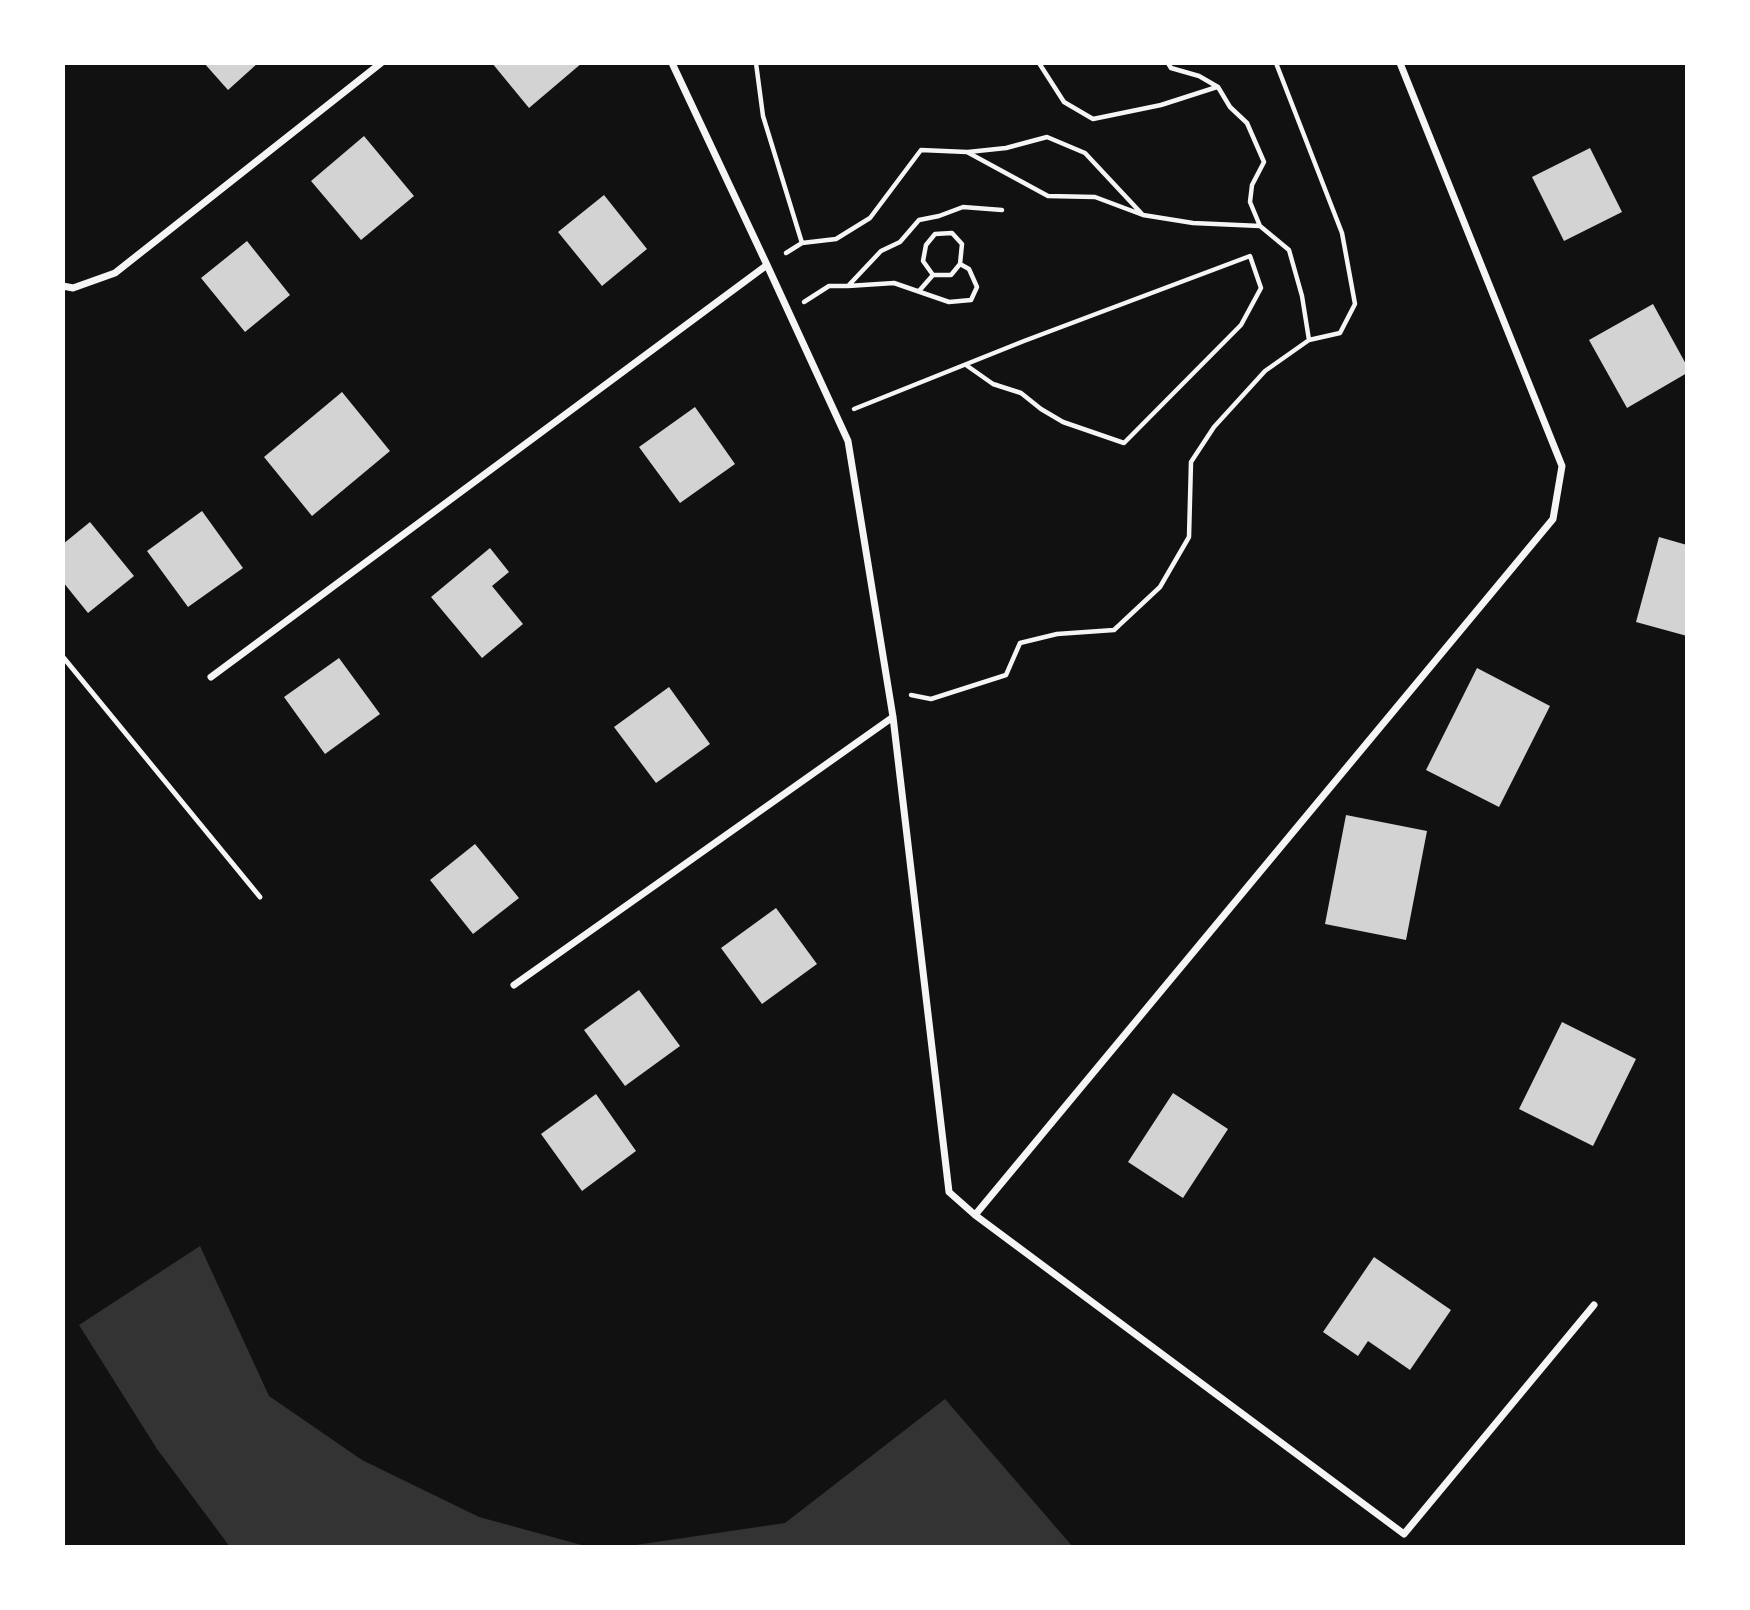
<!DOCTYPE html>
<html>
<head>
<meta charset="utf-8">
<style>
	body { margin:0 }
	#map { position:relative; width:1750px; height:1610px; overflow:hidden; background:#111; font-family:"Fira Sans",sans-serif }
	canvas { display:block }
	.frame { position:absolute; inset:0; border:65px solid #fff; pointer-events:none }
</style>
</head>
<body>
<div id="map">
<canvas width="1750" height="1610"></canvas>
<div class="frame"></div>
</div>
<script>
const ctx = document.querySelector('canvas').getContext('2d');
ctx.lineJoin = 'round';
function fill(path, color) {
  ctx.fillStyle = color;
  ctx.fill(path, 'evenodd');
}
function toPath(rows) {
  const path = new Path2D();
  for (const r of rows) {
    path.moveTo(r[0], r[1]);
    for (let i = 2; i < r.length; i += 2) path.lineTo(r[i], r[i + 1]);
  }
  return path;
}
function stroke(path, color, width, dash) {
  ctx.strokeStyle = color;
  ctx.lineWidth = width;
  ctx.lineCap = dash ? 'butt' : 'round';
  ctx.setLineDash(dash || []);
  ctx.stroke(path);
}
const water = toPath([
	[200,1246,269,1396,362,1460,479,1517,589,1547,230,1547,157,1449,79,1325],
	[945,1399,1073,1547,622,1547,785,1523]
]);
const building = toPath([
	[204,63,258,63,228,90],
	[492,63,582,63,529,108],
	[364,136,414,196,361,240,311,181],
	[1590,148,1622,212,1564,241,1532,177],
	[604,195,647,249,602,286,558,232],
	[247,241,290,295,245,332,201,278],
	[1653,304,1687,366,1687,373,1627,408,1589,340],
	[342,392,390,451,312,516,264,457],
	[695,407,735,464,680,503,639,447],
	[202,511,243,568,188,607,147,551],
	[90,522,134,576,88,613,63,582,63,544],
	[1659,537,1687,545,1687,636,1636,622],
	[490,548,509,572,492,586,523,624,482,658,431,597],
	[339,658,380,714,325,754,284,697],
	[1477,668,1550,706,1499,807,1426,770],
	[669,687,710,744,656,783,614,727],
	[1346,815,1427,831,1406,940,1325,924],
	[475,844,519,898,473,934,430,880],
	[776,908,817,964,762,1004,721,948],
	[639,990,680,1046,625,1086,584,1030],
	[1562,1022,1636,1059,1593,1146,1519,1109],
	[1173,1093,1228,1129,1183,1198,1128,1162],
	[596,1094,636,1151,582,1191,541,1134],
	[1374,1257,1451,1310,1410,1370,1368,1341,1358,1356,1323,1332]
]);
const path = toPath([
	[756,63,763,116,802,243,786,253],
	[1039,63,1064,102,1093,119,1161,105,1217,87],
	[968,152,1006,148,1047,137,1085,153,1142,214],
	[1260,226,1289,250,1302,296,1309,340],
	[802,243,836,239,870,218,921,150,967,152,1048,196,1095,197,1143,215,1193,223,1260,226,1250,202,1252,185,1264,162,1247,123,1230,107,1218,87,1199,76,1171,68,1168,63],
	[848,286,894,283,949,302,971,300,977,287,969,269,960,264,951,275,933,275,923,261,926,245,935,234,952,233,962,244,960,264],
	[919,291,933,275],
	[804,302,829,286,848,286,881,251,900,242,919,220,939,216,963,207,1002,210],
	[854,409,1024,341,1250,256,1261,288,1241,325,1124,443,1063,422,1041,409,1021,393,993,384,966,365],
	[911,695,931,699,1006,675,1020,643,1057,634,1114,630,1160,587,1189,537,1191,462,1214,427,1265,371,1309,340,1340,333,1355,304,1342,233,1276,63]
]);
const service = toPath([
	[63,657,260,897]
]);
const minor = toPath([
	[672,63,767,265],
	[1400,63,1562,466,1553,519,975,1215,1404,1534,1594,1305],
	[63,286,73,288,115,273,381,63],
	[211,677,767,265,848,441,893,717,949,1192,975,1215],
	[514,985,893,717]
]);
fill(water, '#333');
fill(building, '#d3d3d3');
stroke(path, '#f5f5f5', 4.5);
stroke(service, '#f5f5f5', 5);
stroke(minor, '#f5f5f5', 7);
</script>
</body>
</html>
